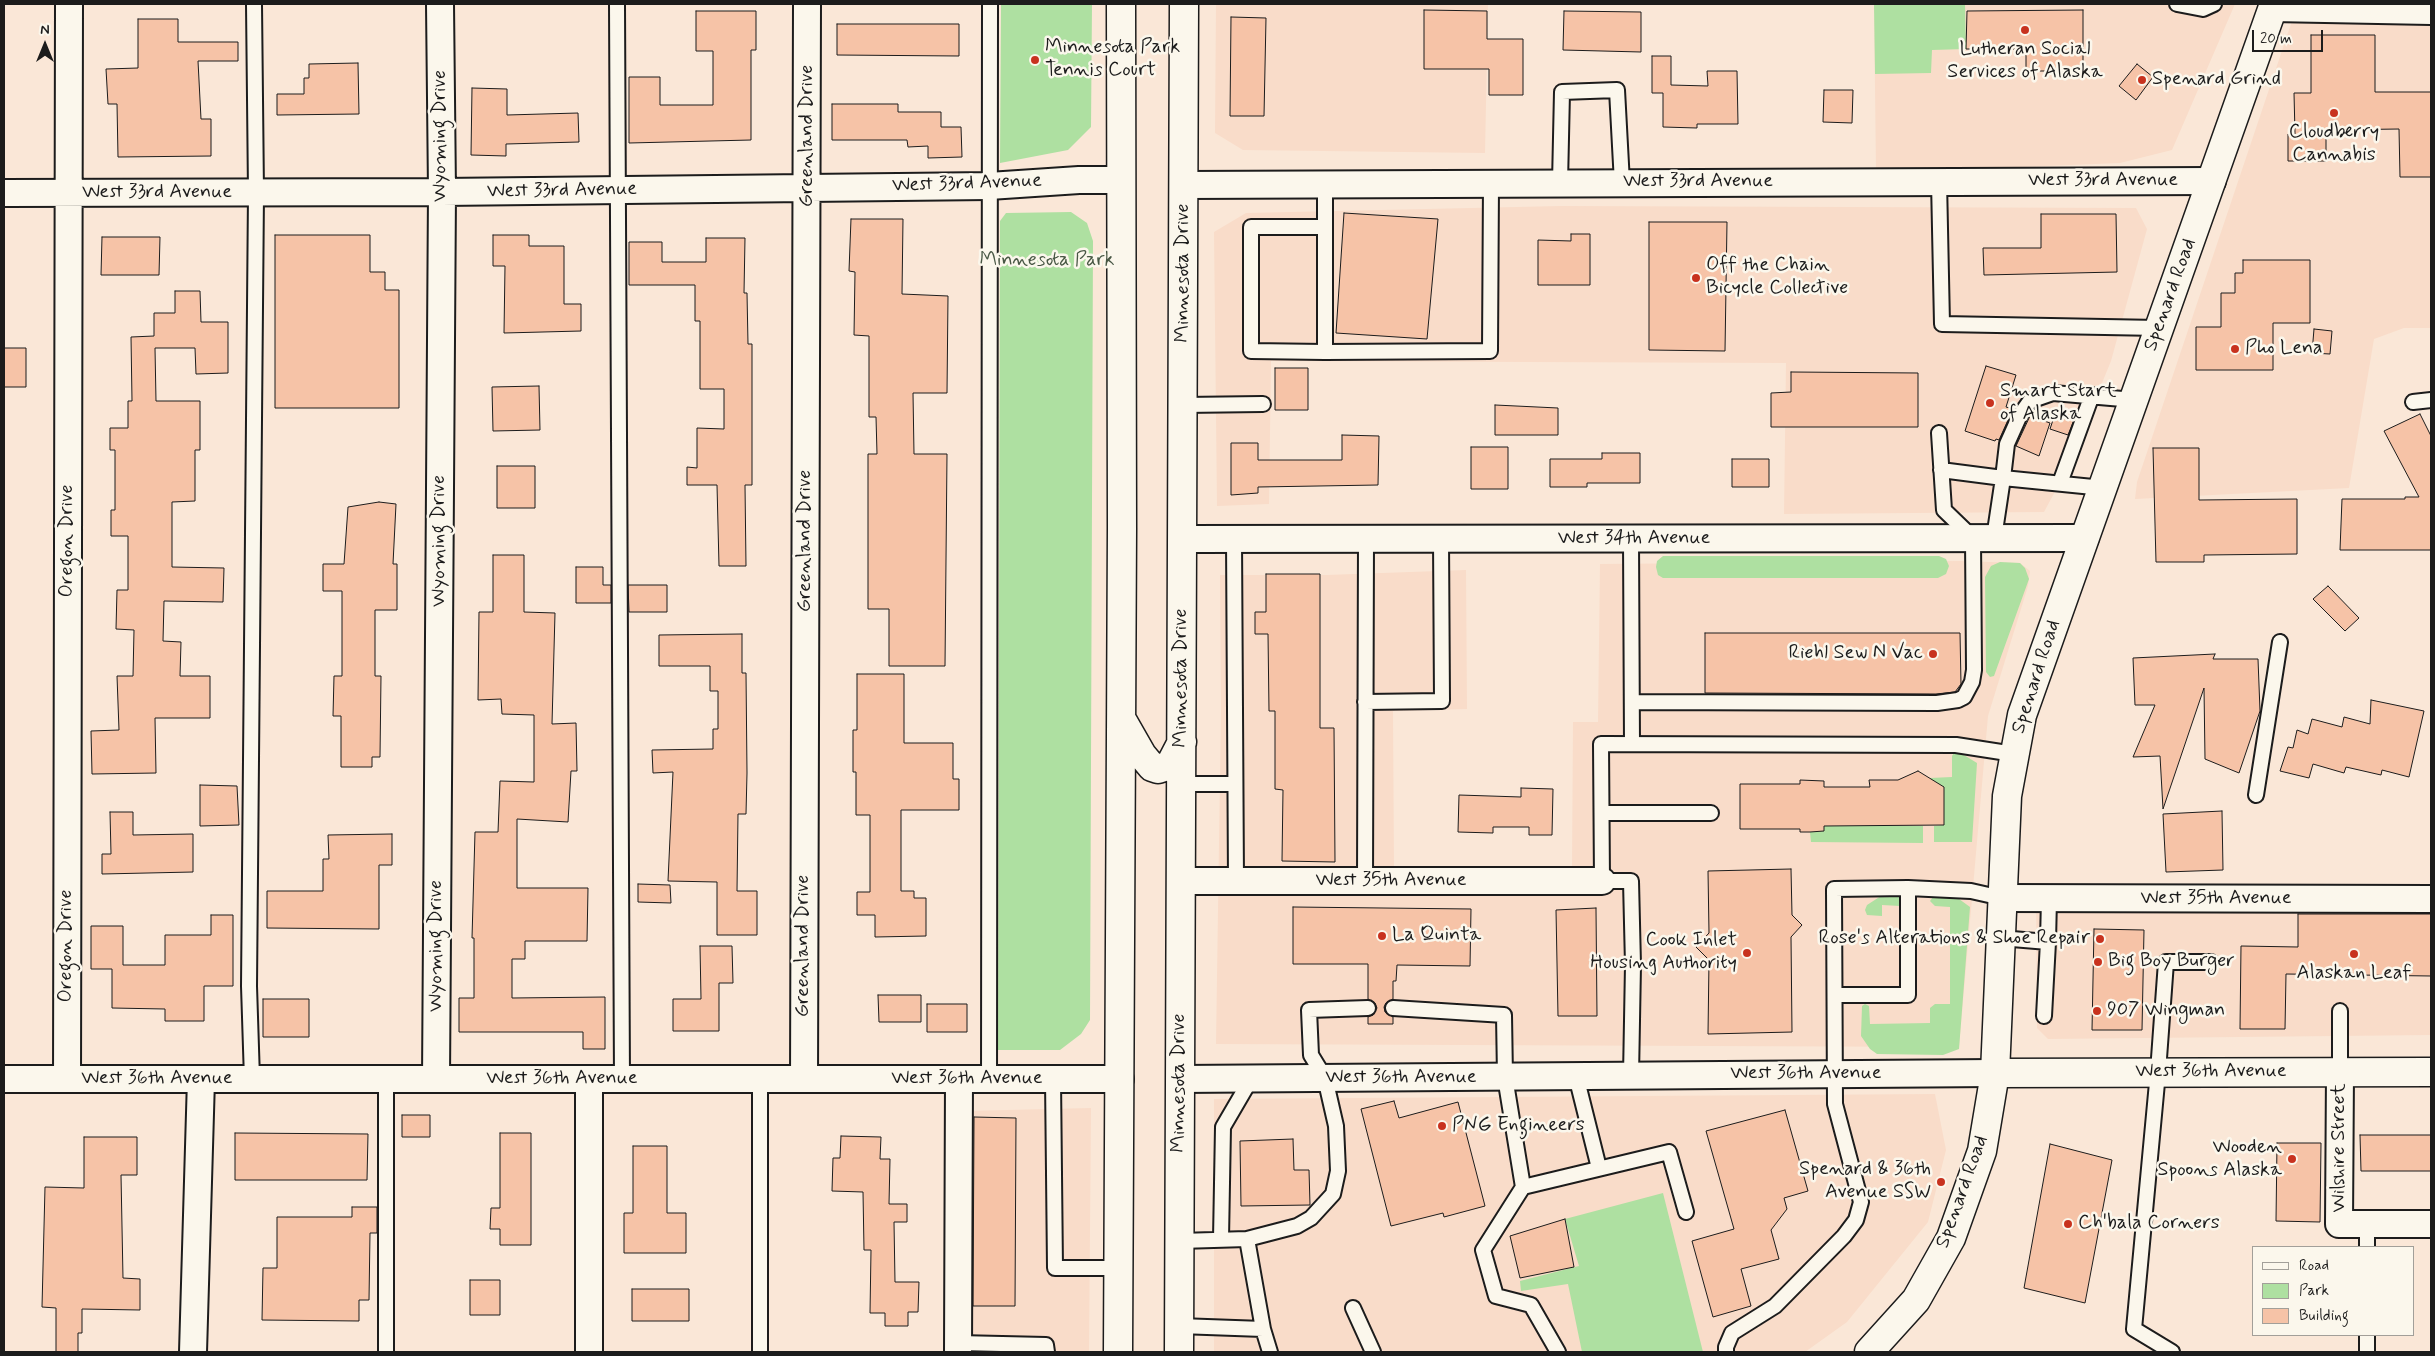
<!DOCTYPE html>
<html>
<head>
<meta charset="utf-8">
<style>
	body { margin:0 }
	#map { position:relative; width:2435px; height:1356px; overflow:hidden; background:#fae7d7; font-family:Mynerve,sans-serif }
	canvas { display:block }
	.frame { position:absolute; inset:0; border:5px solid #1c1c1c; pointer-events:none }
	.legend { position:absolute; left:2252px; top:1246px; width:162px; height:90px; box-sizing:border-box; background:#fbf7ec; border:1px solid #a29f99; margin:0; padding:6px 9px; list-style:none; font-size:15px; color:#1c1c1c }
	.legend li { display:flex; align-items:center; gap:10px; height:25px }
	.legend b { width:25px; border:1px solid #a29f99 }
	.north { position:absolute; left:20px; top:20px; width:50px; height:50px; -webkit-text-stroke:4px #fbf7ec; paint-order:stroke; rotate:0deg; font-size:14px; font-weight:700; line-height:20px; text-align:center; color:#1c1c1c }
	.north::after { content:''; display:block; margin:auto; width:18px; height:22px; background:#1c1c1c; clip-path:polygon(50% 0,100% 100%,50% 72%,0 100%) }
	.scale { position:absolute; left:2252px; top:30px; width:71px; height:22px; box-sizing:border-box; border:2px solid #1c1c1c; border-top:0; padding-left:6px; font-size:15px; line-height:18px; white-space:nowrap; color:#1c1c1c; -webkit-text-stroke:4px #fbf7ec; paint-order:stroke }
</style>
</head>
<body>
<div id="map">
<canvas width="2435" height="1356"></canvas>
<div class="frame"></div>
<ul class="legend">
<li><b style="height:6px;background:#fbf7ec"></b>Road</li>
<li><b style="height:14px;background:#aee0a1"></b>Park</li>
<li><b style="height:14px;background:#f6c3a7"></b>Building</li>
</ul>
<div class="north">N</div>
<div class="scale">20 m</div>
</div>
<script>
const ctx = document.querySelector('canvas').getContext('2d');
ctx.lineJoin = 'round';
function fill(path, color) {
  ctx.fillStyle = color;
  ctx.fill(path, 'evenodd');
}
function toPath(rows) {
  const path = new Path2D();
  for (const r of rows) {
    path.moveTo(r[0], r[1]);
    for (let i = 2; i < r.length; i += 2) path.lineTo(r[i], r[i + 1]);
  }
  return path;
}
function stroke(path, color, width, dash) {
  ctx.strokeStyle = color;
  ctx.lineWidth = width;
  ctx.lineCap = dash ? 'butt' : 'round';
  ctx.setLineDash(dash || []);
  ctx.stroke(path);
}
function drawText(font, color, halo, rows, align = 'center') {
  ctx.font = font + ' Mynerve,sans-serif';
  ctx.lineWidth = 5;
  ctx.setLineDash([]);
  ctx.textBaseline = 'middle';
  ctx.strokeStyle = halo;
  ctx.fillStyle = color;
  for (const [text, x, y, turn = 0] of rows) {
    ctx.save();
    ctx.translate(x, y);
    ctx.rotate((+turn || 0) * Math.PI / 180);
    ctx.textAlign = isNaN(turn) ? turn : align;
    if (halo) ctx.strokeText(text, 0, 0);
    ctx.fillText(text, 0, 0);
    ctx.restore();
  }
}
const built = toPath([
	[1216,4,1488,4,1485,153,1243,150,1215,133],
	[1874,4,2235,4,2172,150,2120,163,1947,170,1876,171],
	[2292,21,2431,23,2431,328,2404,328,2374,339,2349,488,2135,499,2137,482],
	[1561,206,2136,208,2147,229,2111,361,2066,471,2044,512,1784,514,1786,363,1271,361,1269,504,1217,506,1214,232,1246,213],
	[1960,561,2020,563,2030,571,2028,586,1988,716,1959,1047,1216,1044,1221,711,1220,575,1326,575,1466,570,1467,709,1393,711,1394,869,1572,867,1573,722,1598,722,1600,564],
	[2036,885,2431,888,2431,1035,2048,1039,2037,1028],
	[1935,1094,1946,1150,1928,1222,1847,1322,1805,1352,1214,1352,1214,1099],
	[1091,1108,1089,1352,963,1352,965,1111]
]);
const green = toPath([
	[1001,4,1092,4,1091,127,1068,150,1000,163],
	[1874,4,1965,4,1966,49,1932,50,1931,73,1875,74],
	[1071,212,1087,223,1093,241,1090,1020,1081,1034,1060,1050,998,1050,1000,221,1006,213],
	[1663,556,1939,556,1946,559,1949,566,1946,574,1938,578,1663,578,1658,575,1656,567,1657,561],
	[2000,562,2020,563,2025,568,2029,579,1994,676,1990,677,1986,672,1985,577,1991,566],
	[1959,752,1977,763,1972,842,1934,842,1934,826,1944,825,1944,790,1925,795,1930,778,1952,777,1952,756,1954,753],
	[1824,826,1923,826,1923,843,1811,842,1810,832,1823,831],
	[1881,896,1900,896,1904,899,1903,904,1900,906,1882,905,1882,916,1867,915,1865,910,1867,905],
	[1933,897,1959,899,1970,907,1959,1049,1943,1055,1877,1054,1870,1049,1861,1036,1862,1006,1865,1004,1869,1006,1870,1024,1930,1023,1930,1008,1935,1004,1950,1004,1950,907,1935,906,1930,901],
	[1663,1193,1703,1352,1582,1352,1568,1284,1521,1291,1520,1281,1579,1266,1565,1219]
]);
const building = toPath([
	[1424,10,1487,11,1487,39,1523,39,1523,95,1489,95,1489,69,1424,69,1424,10],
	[2083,10,2083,71,2026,71,2026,49,1966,49,1967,11,2083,10],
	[696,11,756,11,756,50,751,50,751,140,629,143,629,77,660,77,660,105,713,105,713,51,696,51,696,11],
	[1564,11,1641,12,1641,52,1563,50,1564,11],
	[1231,17,1266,18,1264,116,1230,116,1231,17],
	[138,19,178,19,178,42,238,42,238,61,198,61,201,119,211,119,211,156,118,157,117,104,108,104,106,69,138,68,138,19],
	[837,24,959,24,959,56,837,55,837,24],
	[2311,35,2375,35,2375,92,2431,92,2431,177,2400,177,2399,129,2326,130,2326,161,2288,161,2288,134,2295,134,2294,93,2311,93,2311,35],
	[1652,56,1671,56,1671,85,1708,86,1707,71,1737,71,1738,124,1697,124,1697,128,1663,127,1663,93,1652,93,1652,56],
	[358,63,359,114,277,115,277,94,304,94,304,78,309,78,309,64,358,63],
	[2137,64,2153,77,2136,100,2119,86,2137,64],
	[472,88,507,89,507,115,578,113,579,142,506,144,506,156,471,155,472,88],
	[1824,90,1853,90,1852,123,1823,122,1824,90],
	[832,104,898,104,898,112,941,112,941,127,961,127,962,157,928,158,928,146,908,147,907,140,832,140,832,104],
	[1344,213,1438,219,1427,339,1336,333,1344,213],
	[2041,214,2116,214,2117,272,1984,275,1983,248,2041,248,2041,214],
	[851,219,903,219,902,294,948,296,947,393,913,393,914,454,947,454,945,666,889,666,889,609,868,609,868,454,877,454,876,417,869,417,869,336,854,335,855,272,849,271,851,219],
	[1649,222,1727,222,1725,351,1649,350,1649,222],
	[1571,234,1590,234,1590,285,1538,285,1538,240,1571,241,1571,234],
	[275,235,370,235,370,272,385,272,385,290,399,290,399,408,275,408,275,235],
	[493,235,529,235,529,246,564,246,564,304,581,304,581,331,504,333,505,266,493,266,493,235],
	[102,237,160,237,159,275,101,275,102,237],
	[706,238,745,238,744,293,747,293,748,344,752,344,752,485,745,485,746,566,719,566,717,485,687,485,687,467,697,468,697,428,724,429,724,389,700,389,700,321,695,321,695,285,629,285,629,242,662,242,662,262,706,262,706,238],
	[2243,260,2310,260,2310,323,2273,323,2273,370,2196,370,2196,327,2221,327,2221,293,2235,293,2235,273,2243,273,2243,260],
	[175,291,200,291,201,322,228,322,228,373,196,374,195,348,155,348,156,401,200,401,200,450,195,450,195,501,172,502,172,567,224,568,223,602,164,601,163,641,181,642,180,676,210,676,210,718,155,718,156,773,92,774,91,731,119,730,117,676,133,676,134,630,116,629,117,590,128,590,128,536,111,536,111,510,115,510,115,450,110,450,110,428,128,428,128,401,132,401,131,337,154,336,154,313,175,313,175,291],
	[2314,329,2332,331,2330,354,2312,353,2314,329],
	[4,348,26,348,26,387,4,387,4,348],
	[1986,366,2016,375,2006,407,2013,409,1999,440,1996,439,1995,441,1965,431,1986,366],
	[1275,368,1308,368,1308,410,1275,410,1275,368],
	[1791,372,1918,373,1918,427,1771,427,1771,393,1791,392,1791,372],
	[539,386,540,430,493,431,492,387,539,386],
	[1495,405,1558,408,1558,435,1495,435,1495,405],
	[2057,408,2076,415,2068,435,2050,429,2057,408],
	[2420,414,2431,436,2431,550,2340,550,2342,499,2405,499,2405,497,2419,497,2384,431,2420,414],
	[2030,416,2050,423,2039,456,2016,446,2030,416],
	[1342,435,1379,436,1378,485,1258,487,1258,493,1231,495,1231,443,1258,443,1258,460,1342,460,1342,435],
	[1471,447,1508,447,1508,489,1471,489,1471,447],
	[2153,448,2199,448,2199,500,2297,499,2297,554,2204,555,2204,562,2156,562,2153,448],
	[1602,453,1640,453,1640,483,1587,483,1587,487,1550,487,1550,459,1602,459,1602,453],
	[1732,459,1769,459,1769,487,1732,487,1732,459],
	[497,466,535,466,535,508,497,508,497,466],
	[379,502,396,504,393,564,397,564,397,610,375,610,375,676,381,676,380,757,372,757,372,767,341,767,341,716,333,716,334,676,342,676,342,591,323,591,323,564,344,564,348,507,379,502],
	[493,555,524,555,524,612,555,613,552,724,576,723,577,771,571,771,568,822,517,819,517,888,588,888,587,941,525,941,525,959,512,959,512,998,605,997,605,1049,583,1049,583,1032,459,1032,459,998,474,998,474,938,472,938,475,832,498,832,500,781,534,782,534,715,502,714,501,699,478,700,479,612,493,612,493,555],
	[576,567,603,567,603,585,611,585,611,603,576,603,576,567],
	[1266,574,1320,574,1320,728,1334,728,1335,862,1282,861,1283,790,1275,789,1275,711,1269,711,1268,634,1255,634,1255,612,1266,612,1266,574],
	[628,585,667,585,667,612,629,612,628,585],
	[2328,586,2359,618,2345,631,2313,599,2328,586],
	[1705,633,1960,633,1961,684,1955,692,1936,694,1705,693,1705,633],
	[742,634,742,673,746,673,747,773,746,814,738,814,737,891,757,891,757,935,717,935,717,882,668,881,673,772,653,773,652,750,713,749,713,729,718,729,718,691,710,691,710,666,659,666,659,635,742,634],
	[2215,654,2213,659,2258,659,2260,711,2239,773,2205,759,2204,688,2163,809,2160,756,2133,757,2155,705,2135,705,2133,658,2215,654],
	[857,674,904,674,904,743,953,743,953,779,959,779,959,810,901,810,901,891,914,891,914,898,926,898,926,936,875,937,875,915,857,915,857,892,870,892,870,815,856,815,856,772,853,772,853,730,857,730,857,674],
	[2371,700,2424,711,2409,777,2382,770,2381,775,2346,767,2344,773,2313,764,2309,778,2280,771,2288,747,2293,748,2297,730,2308,734,2312,719,2342,727,2344,717,2370,724,2371,700],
	[1918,771,1944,787,1944,825,1824,826,1824,831,1810,832,1800,832,1800,829,1740,829,1740,784,1800,784,1800,780,1824,781,1824,787,1870,787,1869,780,1898,780,1918,771],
	[200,785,237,786,239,825,200,826,200,785],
	[1521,788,1553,789,1552,835,1529,835,1529,827,1493,827,1493,833,1458,832,1459,795,1521,797,1521,788],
	[2222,811,2223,870,2166,872,2163,814,2222,811],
	[110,812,133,812,133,835,193,834,193,872,102,874,102,854,111,854,110,812],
	[392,834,392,865,379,865,379,929,267,928,267,891,323,891,323,859,329,859,328,835,392,834],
	[1791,869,1792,915,1802,925,1791,937,1792,1032,1708,1034,1709,960,1696,947,1709,933,1708,871,1791,869],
	[638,884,670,885,671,903,638,902,638,884],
	[1293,907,1471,909,1470,966,1397,965,1396,981,1393,981,1393,999,1386,1003,1384,1007,1385,1012,1393,1017,1393,1024,1368,1024,1368,1017,1373,1015,1377,1008,1375,1003,1368,999,1368,964,1293,964,1293,907],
	[1596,908,1597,1016,1558,1016,1556,910,1596,908],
	[2298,914,2431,914,2431,976,2286,974,2285,1029,2240,1029,2241,946,2298,947,2298,914],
	[211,915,233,915,233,986,204,986,204,1021,165,1021,165,1009,112,1008,112,969,91,969,91,926,123,926,123,965,165,965,165,935,211,935,211,915],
	[2094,929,2144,930,2142,1030,2092,1030,2094,929],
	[700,946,732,946,733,983,719,983,719,1031,673,1031,673,999,701,999,700,946],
	[878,995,921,995,921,1022,879,1022,878,995],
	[263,999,309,999,309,1037,263,1037,263,999],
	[927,1004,967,1004,967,1032,927,1032,927,1004],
	[1394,1101,1399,1118,1458,1102,1485,1206,1444,1217,1443,1213,1391,1226,1361,1109,1394,1101],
	[1785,1110,1808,1191,1784,1198,1787,1209,1771,1230,1779,1259,1741,1269,1751,1306,1713,1317,1692,1241,1734,1229,1706,1131,1785,1110],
	[402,1115,430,1115,430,1137,402,1137,402,1115],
	[974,1117,1016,1118,1015,1306,973,1306,974,1117],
	[235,1133,368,1134,367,1180,235,1180,235,1133],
	[500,1133,531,1133,531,1245,500,1245,500,1229,490,1229,491,1208,500,1208,500,1133],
	[2360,1135,2431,1135,2431,1171,2361,1171,2360,1135],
	[841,1136,881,1137,880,1159,890,1159,889,1204,907,1204,907,1222,894,1222,895,1282,919,1282,918,1312,908,1312,908,1326,885,1326,885,1313,870,1313,871,1250,864,1250,863,1192,832,1191,833,1158,840,1158,841,1136],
	[84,1137,137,1137,137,1175,121,1175,123,1278,140,1279,140,1310,82,1309,82,1333,78,1333,78,1352,56,1352,56,1308,42,1307,45,1187,84,1188,84,1137],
	[1293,1139,1294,1170,1309,1170,1310,1205,1241,1206,1240,1141,1293,1139],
	[2277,1143,2321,1143,2320,1222,2276,1221,2277,1143],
	[2050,1144,2112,1160,2085,1303,2024,1288,2050,1144],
	[633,1146,667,1146,667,1213,686,1213,686,1253,624,1253,624,1213,633,1213,633,1146],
	[352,1207,377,1207,377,1233,370,1233,369,1300,359,1300,359,1321,262,1320,263,1268,277,1268,277,1217,352,1217,352,1207],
	[1565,1219,1574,1267,1520,1278,1510,1236,1565,1219],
	[470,1280,500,1280,500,1315,470,1315,470,1280],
	[632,1289,689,1289,689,1321,632,1321,632,1289]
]);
const service = toPath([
	[617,4,622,1079],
	[2177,4,2203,9,2214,4],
	[1939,181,1942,324,2159,328],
	[1560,183,1562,92,1617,90,1622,183],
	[1325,184,1325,352,1251,351,1251,227,1325,227],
	[1325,352,1490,351,1491,183],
	[2413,402,2431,400],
	[1183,405,1263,404],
	[1941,470,2003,478,2007,444,2020,415,2030,401,2053,393,2134,400],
	[2060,483,2092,395],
	[1994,538,2003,478,2103,488],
	[1234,539,1236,881],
	[1631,539,1632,744],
	[1365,702,1442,701,1441,539],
	[1632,702,1937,703,1958,700,1964,697,1972,682,1974,670,1973,538,1944,510,1939,433],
	[1182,784,1235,784],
	[2256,795,2280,642],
	[1602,813,1711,813],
	[1365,881,1366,539],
	[2000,938,2048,942,2049,898],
	[1835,995,1908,995,1908,888],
	[1393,1008,1504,1015,1505,1077,1523,1187,1669,1152,1686,1212],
	[2340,1011,2340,1072],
	[2044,1016,2048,942],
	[1576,1076,1599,1168],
	[1631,1076,1633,965,1631,881,1602,881,1601,744,1956,745,2014,754],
	[252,1079,249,986,256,193,254,4],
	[760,1079,760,1352],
	[1053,1079,1055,1268,1119,1268],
	[989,1080,990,4],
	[1523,1187,1483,1250,1496,1296,1531,1305,1558,1352],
	[1221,1239,1223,1127,1251,1079],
	[1180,1241,1247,1239],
	[2367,1247,2367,1224],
	[1353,1308,1373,1352],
	[1179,1326,1263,1329,1270,1352],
	[1263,1329,1247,1239,1297,1226,1311,1218,1333,1194,1338,1171,1336,1126,1325,1078,1311,1055,1309,1010,1368,1008],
	[958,1343,1046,1345,1047,1352],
	[386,1352,386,1079],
	[1726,1352,1726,1347,1732,1333,1775,1306,1844,1236,1856,1220,1861,1202,1835,1104,1834,889,1908,888,1971,891,2002,898],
	[2172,1352,2134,1329,2158,1072,2166,962,2211,962],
	[2367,1352,2367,1335]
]);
const minor = toPath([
	[2272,8,2431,11],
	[1184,185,2212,181],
	[4,193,442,192,989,186,1079,180,1120,180],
	[1183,539,2085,538],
	[1181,881,1602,881],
	[2002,898,2431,899],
	[2340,1072,2339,1224,2431,1224],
	[4,1079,1120,1079],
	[67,1079,69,4],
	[436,1079,442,192,440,4],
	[589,1079,589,1352],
	[804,1079,807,4],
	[1180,1079,1995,1073],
	[193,1352,201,1079],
	[958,1352,959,1079]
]);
const secondary = toPath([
	[1995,1073,2431,1072],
	[1869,1352,1916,1300,1951,1238,1982,1151,1995,1073,2007,796,2022,715,2274,4]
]);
const primary = toPath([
	[1122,720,1142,755,1152,767,1158,769,1170,765,1182,742],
	[1118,1352,1122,528,1121,4],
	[1179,1352,1184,4]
]);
const markers = [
	[2025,30,5,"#c8321e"],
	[1035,60,5,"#c8321e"],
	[2142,80,5,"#c8321e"],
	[2334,113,5,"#c8321e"],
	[1696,278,5,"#c8321e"],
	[2235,349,5,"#c8321e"],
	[1990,403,5,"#c8321e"],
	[1933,654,5,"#c8321e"],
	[1382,936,5,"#c8321e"],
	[2100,939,5,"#c8321e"],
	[1747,953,5,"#c8321e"],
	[2354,954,5,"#c8321e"],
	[2098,962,5,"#c8321e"],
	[2097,1011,5,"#c8321e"],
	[1442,1126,5,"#c8321e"],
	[2292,1159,5,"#c8321e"],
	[1941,1182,5,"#c8321e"],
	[2068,1224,5,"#c8321e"]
];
const poiNames = [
	["Minnesota Park",1045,48],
	["Tennis Court",1045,71],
	["Lutheran Social",2025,50,"center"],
	["Services of Alaska",2025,73,"center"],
	["Spenard Grind",2152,80],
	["Cloudberry",2334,133,"center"],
	["Cannabis",2334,156,"center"],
	["Off the Chain",1706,266],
	["Bicycle Collective",1706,289],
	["Pho Lena",2245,349],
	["Smart Start",2000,392],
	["of Alaska",2000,415],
	["Riehl Sew N Vac",1923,654,"right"],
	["La Quinta",1392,936],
	["Rose's Alterations & Shoe Repair",2090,939,"right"],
	["Cook Inlet",1737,941,"right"],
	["Housing Authority",1737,964,"right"],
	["Big Boy Burger",2108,962],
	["Alaskan Leaf",2354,974,"center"],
	["907 Wingman",2107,1011],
	["PNG Engineers",1452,1126],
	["Wooden",2282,1148,"right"],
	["Spoons Alaska",2282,1171,"right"],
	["Spenard & 36th",1931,1170,"right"],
	["Avenue SSW",1931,1193,"right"],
	["Ch'bala Corners",2078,1224]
];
const streetNames = [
	["Wyoming Drive",441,136,-90],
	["Greenland Drive",808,136,-90],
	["West 33rd Avenue",2103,181],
	["West 33rd Avenue",1698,182],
	["West 33rd Avenue",967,184,-2],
	["West 33rd Avenue",562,191,-1],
	["West 33rd Avenue",157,193],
	["Minnesota Drive",1184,273,-90],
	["Spenard Road",2171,295,-70],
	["West 34th Avenue",1634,539],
	["Oregon Drive",68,541,-90],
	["Wyoming Drive",440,541,-90],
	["Greenland Drive",806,541,-90],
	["Spenard Road",2037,677,-72],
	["Minnesota Drive",1182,678,-90],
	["West 35th Avenue",1391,881],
	["West 35th Avenue",2216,899],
	["Oregon Drive",67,946,-90],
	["Wyoming Drive",437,946,-90],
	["Greenland Drive",804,946,-90],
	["West 36th Avenue",2211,1072],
	["West 36th Avenue",1806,1074],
	["West 36th Avenue",1401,1078],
	["West 36th Avenue",157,1079],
	["West 36th Avenue",562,1079],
	["West 36th Avenue",967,1079],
	["Minnesota Drive",1180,1083,-90],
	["Wilshire Street",2340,1148,-90],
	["Spenard Road",1963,1192,-70]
];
const parkNames = [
	["Minnesota Park",1047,261]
];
fill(built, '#f9dcc9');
fill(green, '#aee0a1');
fill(building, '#f6c3a7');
stroke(building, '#1c1c1c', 1);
stroke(service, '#1c1c1c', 18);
stroke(minor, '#1c1c1c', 30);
stroke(secondary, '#1c1c1c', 31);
stroke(primary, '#1c1c1c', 31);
stroke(service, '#fbf7ec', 14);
stroke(minor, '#fbf7ec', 26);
stroke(secondary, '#fbf7ec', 28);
stroke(primary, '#fbf7ec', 28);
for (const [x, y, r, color] of markers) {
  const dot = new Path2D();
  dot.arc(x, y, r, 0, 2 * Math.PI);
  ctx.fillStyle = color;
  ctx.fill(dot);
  stroke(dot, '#fbf7ec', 2);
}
drawText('20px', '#1c1c1c', '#fbf7ec', poiNames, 'left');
drawText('20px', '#1c1c1c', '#fbf7ec', streetNames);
drawText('20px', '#485744', '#fbf7ec', parkNames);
</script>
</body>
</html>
